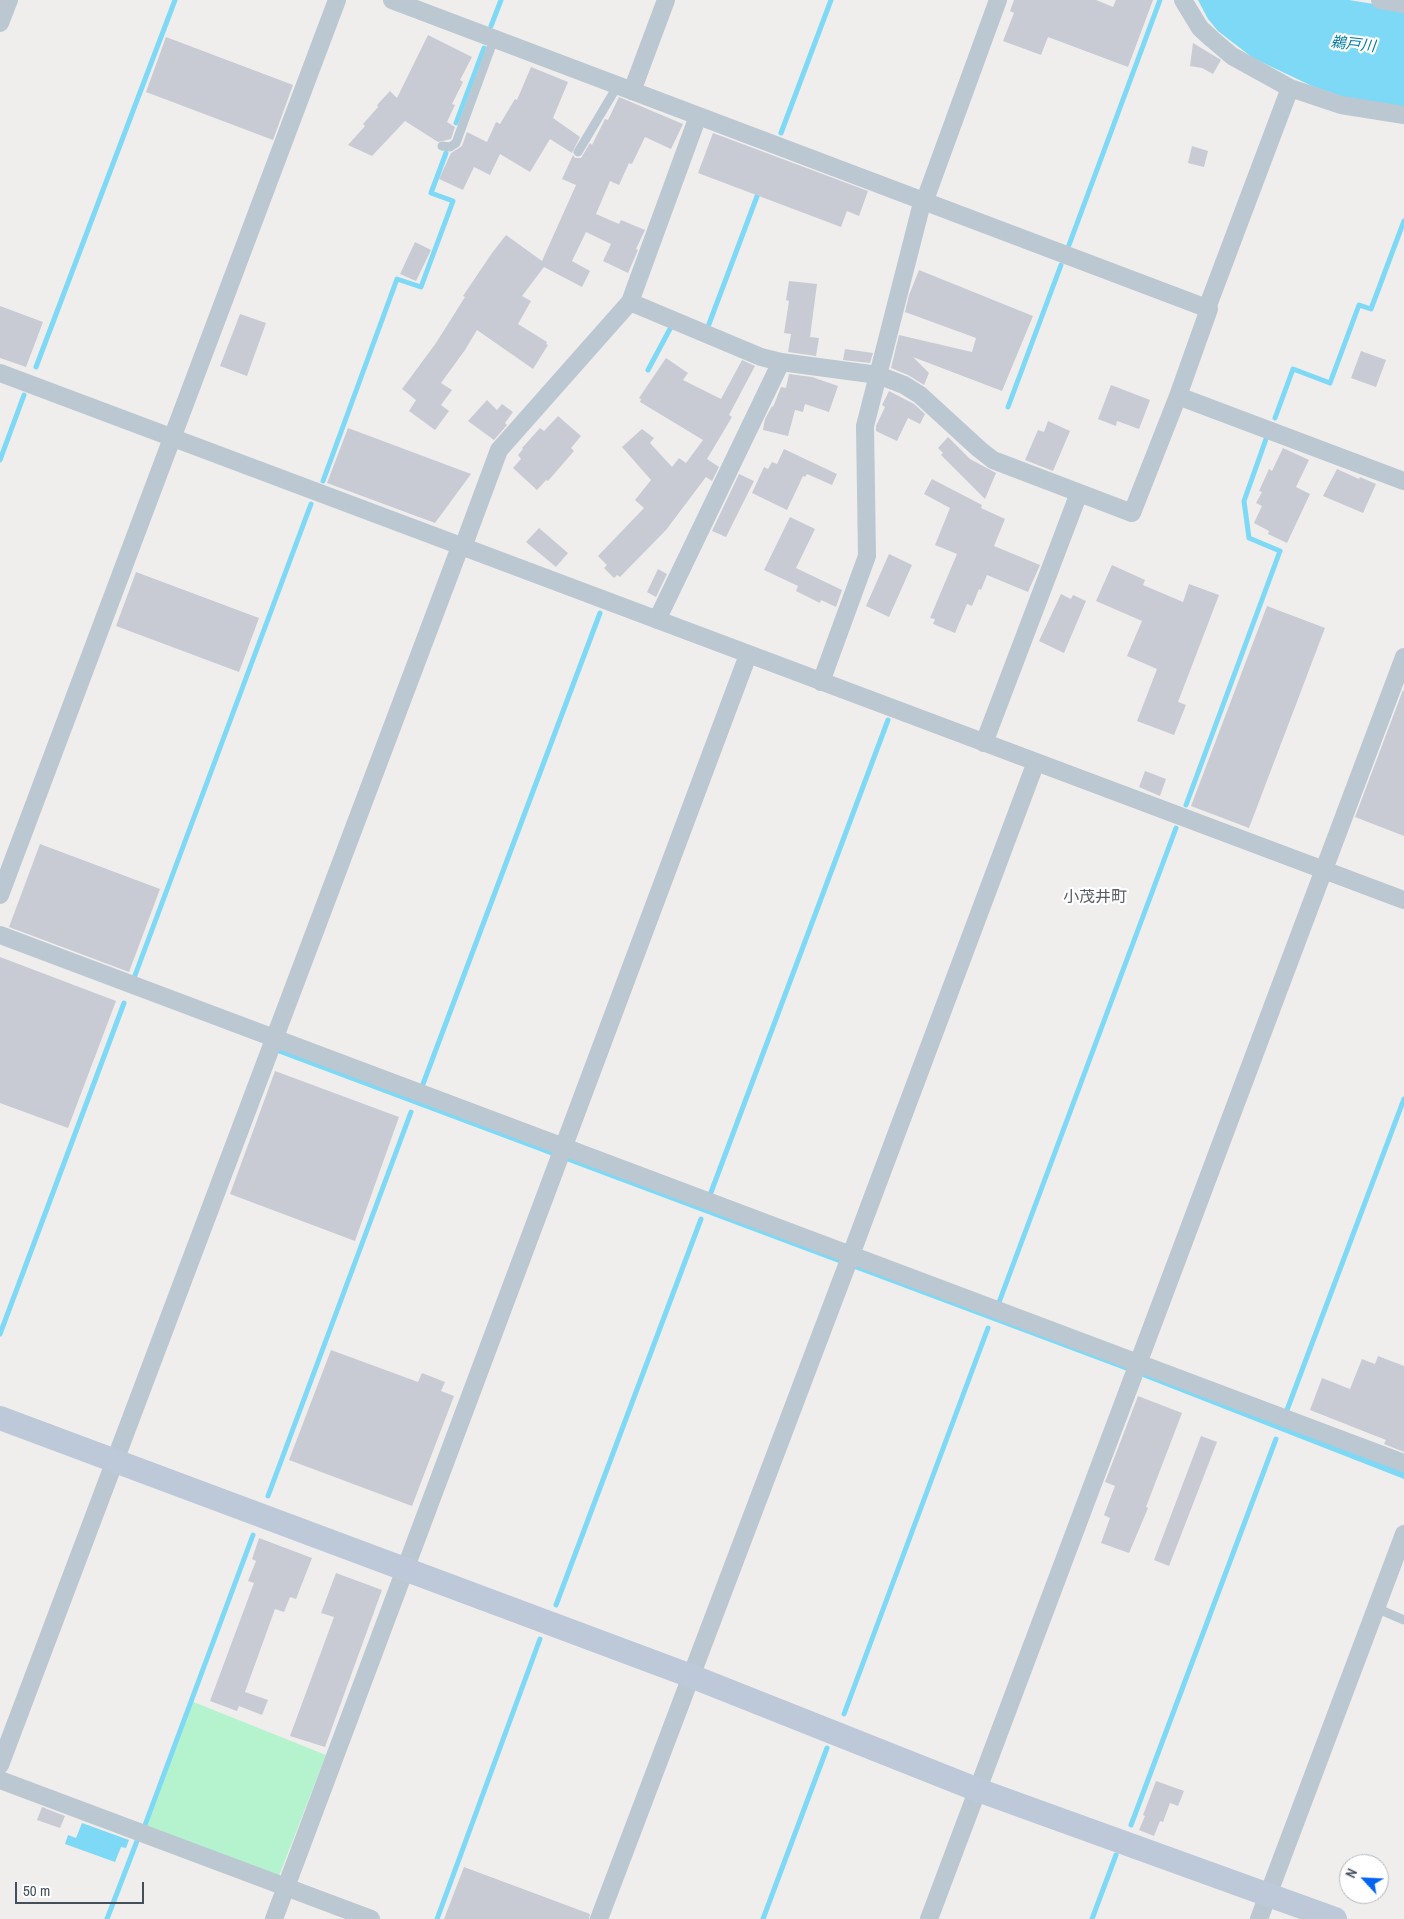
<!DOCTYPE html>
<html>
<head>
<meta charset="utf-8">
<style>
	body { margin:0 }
	#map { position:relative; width:1404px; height:1919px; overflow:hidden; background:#f0eded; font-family:"Archivo Narrow",sans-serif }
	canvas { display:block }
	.north { position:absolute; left:1339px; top:1854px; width:50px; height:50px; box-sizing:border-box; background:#fff; border:1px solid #b4b9be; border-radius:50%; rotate:295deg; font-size:14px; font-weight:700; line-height:20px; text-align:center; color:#43505c }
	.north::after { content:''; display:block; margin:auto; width:18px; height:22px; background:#0565f2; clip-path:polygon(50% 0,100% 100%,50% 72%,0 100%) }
	.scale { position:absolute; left:15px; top:1882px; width:129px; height:22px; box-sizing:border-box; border:2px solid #43505c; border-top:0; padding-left:6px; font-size:15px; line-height:18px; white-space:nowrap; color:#43505c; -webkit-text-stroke:4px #fff; paint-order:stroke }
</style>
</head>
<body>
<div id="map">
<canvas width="1404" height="1919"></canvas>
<div class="north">N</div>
<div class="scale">50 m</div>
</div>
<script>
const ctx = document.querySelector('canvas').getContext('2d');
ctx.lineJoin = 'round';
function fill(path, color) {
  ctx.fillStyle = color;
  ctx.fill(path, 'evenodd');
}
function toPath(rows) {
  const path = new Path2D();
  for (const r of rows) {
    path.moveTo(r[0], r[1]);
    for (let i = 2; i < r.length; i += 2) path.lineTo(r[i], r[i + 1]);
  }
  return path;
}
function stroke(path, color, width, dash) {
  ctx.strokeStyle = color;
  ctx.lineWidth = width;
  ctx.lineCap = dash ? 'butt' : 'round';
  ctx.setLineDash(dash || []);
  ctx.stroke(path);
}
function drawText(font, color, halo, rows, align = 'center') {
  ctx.font = font + ' "Archivo Narrow","Noto Sans JP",sans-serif';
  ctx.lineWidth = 4.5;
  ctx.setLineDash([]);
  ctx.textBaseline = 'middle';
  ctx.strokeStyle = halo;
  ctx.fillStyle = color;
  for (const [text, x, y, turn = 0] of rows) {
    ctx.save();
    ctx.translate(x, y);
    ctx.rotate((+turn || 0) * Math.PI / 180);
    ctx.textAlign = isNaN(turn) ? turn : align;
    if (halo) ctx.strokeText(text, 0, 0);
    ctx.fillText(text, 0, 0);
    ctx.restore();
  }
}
const green = toPath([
	[191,1701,326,1755,279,1876,145,1825]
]);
const water = toPath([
	[1198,0,1349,0,1404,9,1404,107,1344,97,1312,86,1253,58,1218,31,1208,19],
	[277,1046,1404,1470,1404,1479,1130,1372,275,1052],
	[82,1823,129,1840,126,1848,121,1847,115,1862,65,1844,68,1835,76,1838]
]);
const stream = toPath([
	[491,26,501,0],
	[456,123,484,48],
	[781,133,831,0],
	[1069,245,1160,0],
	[709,324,759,191],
	[36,367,175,0],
	[648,370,671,327],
	[1008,407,1061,265],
	[1275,418,1293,369,1330,383,1359,305,1371,309,1404,221],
	[0,460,24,395],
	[323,481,397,279,421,287,453,201,431,193,446,153],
	[1186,805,1280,551,1249,538,1244,501,1266,439],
	[134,978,311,504],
	[423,1084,600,613],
	[710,1195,888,720],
	[998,1305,1176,828],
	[0,1334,124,1003],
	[1287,1410,1404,1099],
	[268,1496,411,1112],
	[556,1605,701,1219],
	[844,1714,988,1328],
	[145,1825,253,1535],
	[1131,1825,1276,1439],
	[107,1919,137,1841],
	[437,1919,540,1639],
	[763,1919,827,1748],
	[1092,1919,1116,1855]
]);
const building = toPath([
	[1014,0,1096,0,1113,7,1116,0,1153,0,1128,67,1048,37,1041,55,1003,41,1014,13,1010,11],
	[428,35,472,57,460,80,463,82,452,104,455,105,447,122,455,127,451,139,438,142,405,121,372,156,348,145,365,126,363,124,378,107,377,105,390,91,397,98],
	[166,37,293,85,273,140,146,92],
	[1193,43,1221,60,1213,74,1202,68,1190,66],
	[531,67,568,82,553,118,580,137,572,153,550,139,530,172,500,154,490,175,474,167,463,190,439,179,451,153,462,146,467,132,487,142,496,122,500,124,515,99,517,100],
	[619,97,683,124,671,149,645,137,632,164,629,163,619,185,610,181,596,214,619,224,621,220,645,230,636,249,638,250,628,273,603,261,611,244,586,232,572,261,590,271,582,287,544,267,522,296,531,301,518,324,547,342,546,344,548,345,533,369,477,330,465,350,441,383,452,390,441,405,449,411,435,430,409,411,416,400,402,389,436,343,465,297,463,296,492,253,506,235,542,261,576,185,562,179,573,155,575,158,581,158,590,143,592,145,605,119,608,120],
	[713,133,868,191,859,216,847,211,841,227,698,173],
	[1192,146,1208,151,1204,167,1188,163],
	[415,242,431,250,416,281,400,274],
	[919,270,1033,316,1002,391,913,357,929,373,924,385,908,375,891,368,899,335,972,352,976,338,905,312,909,295],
	[789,281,817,284,810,337,819,338,816,356,788,352,791,334,784,333,789,301,786,300],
	[0,306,43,322,26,367,0,358],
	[240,314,266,323,247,376,220,366],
	[845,349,873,353,870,363,843,360],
	[1361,351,1386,360,1376,387,1351,378],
	[666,358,688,373,683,380,721,399,742,360,755,366,729,415,732,417,707,459,719,467,712,481,706,477,666,530,620,577,617,575,614,578,604,568,607,565,598,556,644,508,635,500,651,480,622,447,642,429,654,438,650,443,672,467,679,458,686,463,703,440,640,402,641,399,639,398],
	[789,374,812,377,838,386,829,412,805,404,803,412,795,410,788,436,763,430,765,419,772,406,773,407,781,387,786,388],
	[1111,385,1150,400,1139,429,1117,421,1116,426,1098,419],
	[889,391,914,404,925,414,920,424,908,418,897,441,876,431,876,426,885,407,882,405],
	[487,400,497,410,502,404,513,412,505,423,507,425,494,440,468,421],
	[558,416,581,436,571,448,574,451,548,481,546,480,537,490,513,468,521,459,518,455,523,449,522,448,540,428,544,431],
	[1048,421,1070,431,1053,471,1025,460,1038,430,1044,432],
	[348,428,471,474,435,523,327,483],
	[948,437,970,459,996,473,985,499,941,455,943,453,938,448],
	[1283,448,1309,460,1296,487,1310,494,1287,543,1268,534,1269,531,1254,523,1262,506,1256,503,1262,492,1259,491,1269,469,1272,471],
	[784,449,837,474,832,485,807,474,805,477,803,476,787,510,752,493,764,467,768,469,772,462,777,464],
	[1337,469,1359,479,1360,477,1376,484,1363,513,1323,496],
	[739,474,754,481,726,537,712,531],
	[932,479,982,505,981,508,1005,519,994,546,1040,565,1028,592,987,575,981,590,979,589,972,606,967,604,955,633,933,624,935,619,930,618,957,554,935,545,950,508,924,494],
	[790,517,815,529,796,568,842,590,836,607,821,600,820,603,796,591,798,586,764,570],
	[539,528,568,553,556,567,526,542],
	[889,554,912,565,889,617,866,606],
	[1112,565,1145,580,1143,585,1183,602,1189,584,1219,595,1178,702,1186,705,1174,735,1137,721,1157,669,1127,656,1142,621,1096,601],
	[658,569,667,574,656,597,647,592],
	[136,572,259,618,239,672,116,626],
	[1061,594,1071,599,1073,595,1086,601,1064,653,1039,641],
	[1267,606,1325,628,1249,828,1191,806],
	[1403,690,1404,691,1404,836,1355,817],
	[1145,771,1166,779,1160,796,1139,787],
	[40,844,160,889,129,972,9,927],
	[0,957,116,1001,68,1128,0,1103],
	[275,1071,399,1117,355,1241,230,1194],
	[331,1350,418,1382,422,1373,445,1382,441,1391,454,1396,412,1506,289,1460],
	[1378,1356,1404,1366,1404,1452,1384,1444,1386,1440,1310,1410,1322,1378,1350,1389,1362,1359,1375,1364],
	[1138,1396,1182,1413,1146,1507,1148,1508,1129,1553,1101,1543,1110,1518,1104,1515,1115,1486,1105,1482],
	[1201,1436,1217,1442,1169,1566,1154,1560],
	[259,1538,312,1558,296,1599,290,1597,284,1612,275,1609,245,1692,268,1700,262,1715,239,1706,237,1711,210,1701,254,1583,248,1581,256,1561,252,1559],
	[336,1573,382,1590,325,1747,290,1736,334,1617,321,1613],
	[1156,1781,1184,1791,1178,1806,1170,1803,1163,1822,1160,1821,1154,1836,1139,1830,1145,1816,1143,1815],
	[42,1807,65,1816,60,1828,37,1820],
	[464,1867,590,1914,589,1919,444,1919]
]);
const lane = toPath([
	[442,146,450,147,456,143,494,39],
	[578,152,618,85],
	[1376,1608,1404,1620]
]);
const street = toPath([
	[392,0,1209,309,1178,396,1404,481],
	[1183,0,1200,28,1212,39,1232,56,1290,88,1341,105,1404,115],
	[1380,0,1404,4],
	[0,23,9,0],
	[632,91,666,0],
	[925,200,998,0],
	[630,302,761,357,781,362,878,375,904,385,920,395,979,449,993,460,1132,513,1178,396],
	[1207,308,1290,88],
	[0,373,1404,900],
	[463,547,499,450,630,302,698,116],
	[657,620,781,362],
	[821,682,867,556,865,426,923,199],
	[984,743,1079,493],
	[0,895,337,0],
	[0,935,1404,1463],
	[0,1765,460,547],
	[0,1780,371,1919],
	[274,1919,748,655],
	[599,1919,849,1260,1036,762],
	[929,1919,1404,657],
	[1259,1919,1404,1534]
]);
const secondary = toPath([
	[0,1418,691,1676,978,1790,1335,1919]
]);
const waterNames = [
	["鵜戸川",1353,45,6]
];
const quarterNames = [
	["小茂井町",1095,898]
];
fill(green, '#b5f3cf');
fill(water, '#7dd9f5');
stroke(stream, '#7dd9f5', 5);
fill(building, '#c8cbd4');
stroke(lane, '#bbc7d1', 9);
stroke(street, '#bbc7d1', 18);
stroke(secondary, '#bdc9d9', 24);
drawText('italic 15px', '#027ca3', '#fff', waterNames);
drawText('16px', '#595d63', '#fff', quarterNames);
</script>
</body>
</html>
